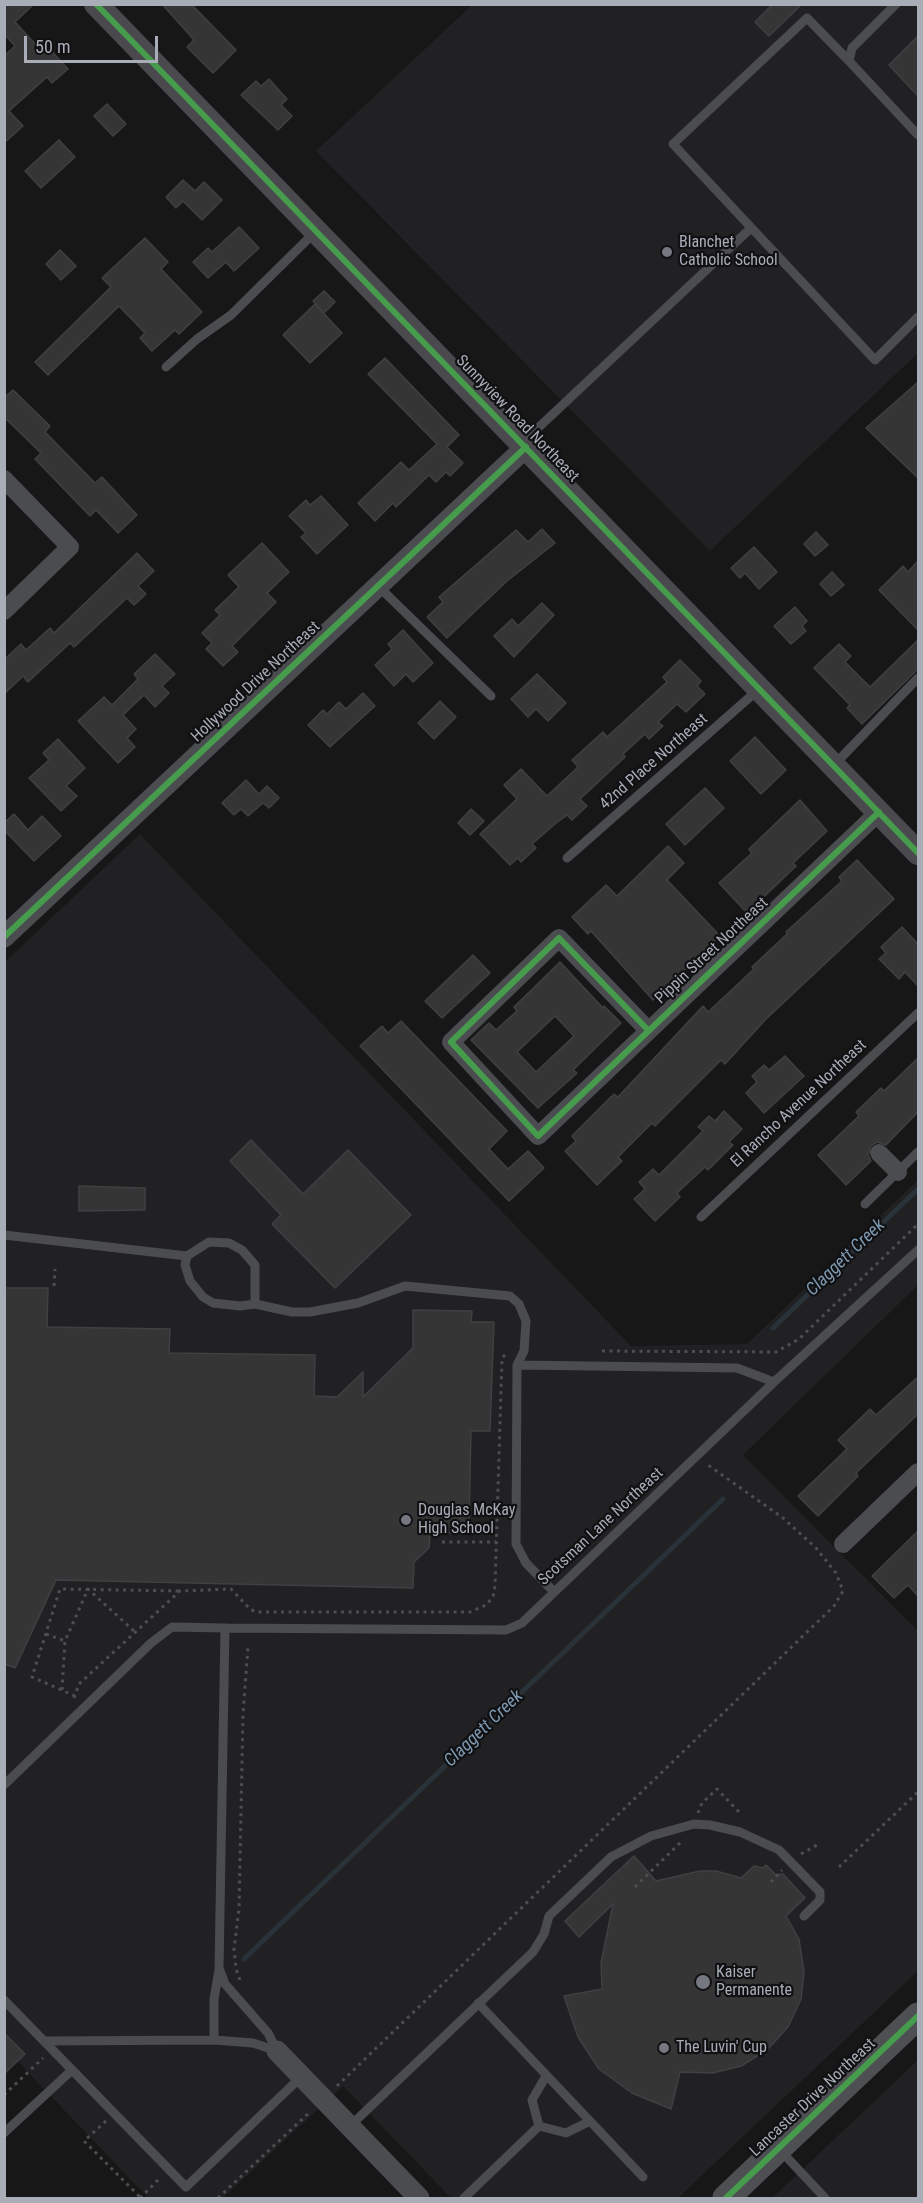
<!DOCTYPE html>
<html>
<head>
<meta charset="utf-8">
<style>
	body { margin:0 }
	#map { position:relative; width:923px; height:2203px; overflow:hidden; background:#171717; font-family:"Roboto Condensed",sans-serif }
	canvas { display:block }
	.frame { position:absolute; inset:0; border:6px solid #a8adb8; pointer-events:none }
	.scale { position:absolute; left:24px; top:36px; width:134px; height:27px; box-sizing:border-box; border:3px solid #a8adb8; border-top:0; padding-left:8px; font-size:18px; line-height:21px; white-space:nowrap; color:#a8adb8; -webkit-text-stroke:4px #111113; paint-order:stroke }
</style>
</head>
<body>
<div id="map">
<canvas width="923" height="2203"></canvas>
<div class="frame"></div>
<div class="scale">50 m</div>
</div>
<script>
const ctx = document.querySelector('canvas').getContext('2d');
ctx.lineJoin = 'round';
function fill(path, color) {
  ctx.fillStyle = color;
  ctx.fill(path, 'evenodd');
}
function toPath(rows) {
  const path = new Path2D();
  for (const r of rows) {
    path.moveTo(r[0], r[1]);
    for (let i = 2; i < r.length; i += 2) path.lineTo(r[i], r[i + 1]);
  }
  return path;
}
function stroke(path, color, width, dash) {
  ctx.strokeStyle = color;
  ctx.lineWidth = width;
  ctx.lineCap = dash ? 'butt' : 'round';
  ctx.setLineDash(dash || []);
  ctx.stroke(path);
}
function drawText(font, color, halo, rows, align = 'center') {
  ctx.font = font + ' "Roboto Condensed",sans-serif';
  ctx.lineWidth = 4.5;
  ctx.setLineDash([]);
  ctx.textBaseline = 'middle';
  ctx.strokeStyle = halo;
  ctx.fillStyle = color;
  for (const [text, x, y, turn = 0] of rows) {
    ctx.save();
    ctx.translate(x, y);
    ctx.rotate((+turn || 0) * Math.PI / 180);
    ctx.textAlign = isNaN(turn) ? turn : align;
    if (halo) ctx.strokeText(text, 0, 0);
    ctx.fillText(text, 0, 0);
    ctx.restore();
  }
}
const built = toPath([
	[472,5,918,5,918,353,710,551,316,151],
	[140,834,631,1346,747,1344,918,1180,918,1285,743,1455,918,1631,918,1971,678,2198,451,2198,343,2086,223,2198,148,2198,5,2048,5,962],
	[918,2060,918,2198,772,2198]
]);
const stream = toPath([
	[773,1328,918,1189],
	[244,1959,723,1499]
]);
const building = toPath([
	[4,4,34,4,15,22,39,48,44,43,68,69,52,83,47,77,9,111,23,126,4,143,4,56,15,46,4,34,4,4],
	[162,4,191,4,236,50,213,73,187,47,194,40,162,4],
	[773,4,802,4,769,36,755,22,773,4],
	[918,36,918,96,889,65,918,36],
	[269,79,287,99,281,105,292,116,278,130,241,95,256,81,261,86,269,79],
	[107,104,126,124,113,136,94,116,107,104],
	[59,140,75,157,41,188,25,171,59,140],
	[183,180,195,191,204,182,222,200,202,220,183,201,176,208,166,197,183,180],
	[239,227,259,248,234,271,226,262,208,278,193,262,208,248,212,252,239,227],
	[145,238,168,262,161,269,202,312,179,334,175,330,152,351,140,338,145,333,119,306,48,375,35,362,111,287,102,278,145,238],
	[60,250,76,266,61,280,46,264,60,250],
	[324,291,335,302,324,313,313,301,324,291],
	[315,304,342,333,310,363,283,335,315,304],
	[385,358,459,435,447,447,463,463,450,476,446,472,436,482,429,475,396,507,393,503,375,521,358,503,401,462,409,470,437,444,368,374,385,358],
	[918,382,918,478,866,428,918,382],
	[13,390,50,426,45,432,95,483,102,477,137,515,118,533,96,510,90,516,35,459,41,453,4,417,4,398,13,390],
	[321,496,348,525,317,554,301,537,306,533,289,516,306,500,310,505,321,496],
	[542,529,555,543,507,581,447,638,427,617,443,602,439,597,516,530,528,542,542,529],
	[816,532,828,545,815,556,804,544,816,532],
	[262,543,289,572,267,593,276,602,232,646,238,652,223,666,206,649,212,643,202,633,220,615,215,610,239,587,228,575,262,543],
	[754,547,777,572,759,589,745,573,740,578,731,568,754,547],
	[137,553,154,571,138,586,146,594,134,605,127,598,74,647,70,643,28,682,23,676,4,694,5,659,21,644,26,650,50,628,54,633,137,553],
	[918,561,918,630,879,590,903,566,908,572,918,561],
	[832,572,844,585,831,596,820,584,832,572],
	[542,603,554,615,514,657,494,636,512,619,518,626,542,603],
	[795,607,807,621,802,626,806,631,791,644,774,626,795,607],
	[403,630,433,663,413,682,406,674,394,686,375,665,392,649,388,644,403,630],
	[918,640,918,669,862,724,847,708,850,705,814,668,839,644,851,656,845,662,870,687,918,640],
	[155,654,175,674,162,686,169,693,155,707,144,695,123,715,136,729,127,738,135,747,118,763,78,721,104,697,112,705,138,679,134,674,155,654],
	[680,660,701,681,697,686,705,694,686,712,677,704,658,722,663,726,649,739,645,734,623,754,625,757,580,799,587,806,572,820,567,815,555,824,532,844,536,848,521,862,518,858,510,865,480,834,517,799,504,785,521,769,547,796,578,767,572,760,603,732,607,737,667,682,663,677,680,660],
	[537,674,566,703,548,721,536,709,528,717,511,699,537,674],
	[363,693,375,706,330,747,308,725,323,710,327,714,339,702,346,709,363,693],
	[440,701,456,717,434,739,418,723,440,701],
	[755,737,786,770,761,794,730,761,755,737],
	[58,739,85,768,66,786,77,796,61,811,29,778,49,760,43,753,58,739],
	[246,780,259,794,267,786,279,798,269,808,263,803,248,816,241,809,234,815,222,803,246,780],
	[705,788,724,808,685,845,666,824,705,788],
	[800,800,827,831,793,863,796,866,747,913,719,883,752,853,749,849,800,800],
	[471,809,484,821,470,835,458,823,471,809],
	[14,814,28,830,42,816,61,836,34,861,4,830,4,823,14,814],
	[668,846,684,863,667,880,720,936,653,1000,591,931,588,934,572,917,606,885,617,896,668,846],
	[857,860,894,899,766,1019,725,1064,721,1060,655,1126,652,1123,618,1157,622,1161,597,1185,565,1151,576,1141,572,1136,614,1094,618,1097,703,1006,708,1012,754,969,752,967,787,934,786,932,842,881,839,877,857,860],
	[902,927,918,944,918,986,905,972,899,979,879,959,886,953,881,947,902,927],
	[473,955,490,973,442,1018,425,1001,473,955],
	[560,962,603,1008,604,1006,621,1023,573,1070,577,1073,538,1108,471,1040,489,1023,496,1030,517,1011,514,1007,560,962],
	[555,1016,574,1036,536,1072,517,1052,555,1016],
	[401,1021,507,1131,489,1149,508,1169,528,1151,544,1168,509,1201,360,1046,382,1026,388,1033,401,1021],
	[785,1056,804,1076,764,1113,746,1093,757,1082,752,1076,764,1065,769,1070,785,1056],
	[918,1058,918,1112,886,1145,877,1142,871,1146,868,1155,871,1161,846,1185,818,1155,859,1116,856,1112,881,1088,884,1091,918,1058],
	[724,1111,742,1129,729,1142,733,1145,708,1170,705,1167,677,1193,680,1197,655,1221,634,1199,645,1189,639,1182,653,1169,659,1175,703,1131,698,1127,709,1116,715,1121,724,1111],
	[251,1140,303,1194,348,1150,411,1215,335,1288,272,1224,281,1215,230,1161,251,1140],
	[79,1186,145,1188,145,1210,79,1211,79,1186],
	[4,1288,48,1288,47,1327,170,1329,169,1353,315,1355,314,1396,337,1397,363,1372,363,1397,413,1348,413,1310,472,1311,471,1322,494,1322,490,1431,471,1431,469,1519,455,1533,430,1532,429,1548,414,1562,413,1588,56,1580,15,1668,4,1664,4,1288],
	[918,1377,918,1414,856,1473,858,1476,818,1516,798,1496,847,1449,838,1440,870,1409,876,1415,918,1377],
	[918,1531,918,1596,908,1585,894,1598,872,1576,918,1531],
	[634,1856,656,1881,700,1871,716,1871,741,1878,754,1866,763,1868,766,1865,776,1875,783,1874,805,1898,786,1916,799,1939,804,1972,801,1999,788,2027,767,2050,741,2066,713,2073,680,2072,671,2109,632,2093,599,2069,578,2037,564,1996,602,1989,601,1963,613,1904,579,1937,565,1921,634,1856],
	[4,2033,25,2054,4,2074,4,2033]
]);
const path = toPath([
	[54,1286,55,1269],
	[602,1351,776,1352,799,1339,918,1224],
	[442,1542,496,1542],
	[46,1634,65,1641],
	[62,1690,65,1641,88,1589,135,1632],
	[75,1696,32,1677,60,1589,180,1591],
	[74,1698,79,1684,180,1591,231,1589,251,1610,260,1612,470,1612,486,1605,493,1597,495,1586,502,1358,508,1352],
	[698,1813,702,1803,717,1789,740,1813],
	[801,1854,817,1845],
	[839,1867,918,1792],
	[771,1882,782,1870],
	[635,1887,681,1842],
	[240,1980,236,1969,234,1949,239,1909,243,1714,248,1647],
	[337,2086,834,1606,843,1591,836,1573,816,1548,783,1518,708,1465],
	[4,2095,43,2058],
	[106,2121,84,2141,141,2198],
	[140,2198,160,2178],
	[218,2198,311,2111]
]);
const service = toPath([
	[896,4,852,48,849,61,918,135],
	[849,61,807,18,673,144,875,360,918,317],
	[166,367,197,339,231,315,315,232],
	[522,443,751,228],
	[378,586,491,696],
	[834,765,918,678],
	[567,858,759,689],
	[865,1204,918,1152],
	[701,1217,918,1013],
	[4,1235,187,1256,209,1242,229,1243,242,1250,255,1265,255,1304,240,1306,213,1303,203,1297,190,1281,185,1265,187,1256],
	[255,1304,292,1312,310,1312,358,1303,405,1286,510,1296,519,1304,526,1321,524,1351,517,1365],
	[554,1592,526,1563,516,1544,517,1365,737,1368,774,1382],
	[225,1628,506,1630,522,1623,774,1382,918,1250],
	[4,1785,151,1643,172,1627,225,1628,219,1968,225,1984,268,2033,277,2051],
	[4,2000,186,2187,302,2076],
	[478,2003,643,2177],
	[214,2040,253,2043,277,2051],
	[44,2041,214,2040,214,1999,219,1970],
	[350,2126,533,1952,544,1934,549,1916,611,1857,651,1836,694,1824,710,1825,740,1832,779,1850,820,1892,820,1900,804,1916],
	[539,2126,532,2100,546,2076],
	[539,2126,566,2133,590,2121],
	[4,2133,72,2070],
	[780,2150,825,2198],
	[464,2198,539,2126]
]);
const minor = toPath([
	[4,479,70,547,4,611],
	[648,1030,559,938,451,1042,538,1136,879,812],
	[879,1153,898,1172],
	[843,1544,918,1472]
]);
const tertiary = toPath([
	[4,937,526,447],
	[277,2051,419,2198]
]);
const secondary = toPath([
	[96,4,918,853]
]);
const primary = toPath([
	[726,2198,918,2016]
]);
const cycleway = toPath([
	[96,4,918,853],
	[4,937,526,447],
	[648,1030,559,938,451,1042,538,1136,879,812],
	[726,2198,918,2016]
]);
const markers = [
	[667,252,6,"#757880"],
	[406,1520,6,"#757880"],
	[703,1982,8,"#757880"],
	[664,2048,6,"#757880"]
];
const poiNames = [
	["Blanchet",679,243],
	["Catholic School",679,261],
	["Douglas McKay",418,1511],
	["High School",418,1529],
	["Kaiser",716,1973],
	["Permanente",716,1991],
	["The Luvin' Cup",676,2048]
];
const streetNames = [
	["Sunnyview Road Northeast",517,419,46],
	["Hollywood Drive Northeast",256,682,-43],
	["42nd Place Northeast",654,762,-41],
	["Pippin Street Northeast",712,951,-43],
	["El Rancho Avenue Northeast",799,1104,-43],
	["Scotsman Lane Northeast",601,1527,-43],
	["Lancaster Drive Northeast",813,2098,-43]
];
const waterNames = [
	["Claggett Creek",846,1258,-44],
	["Claggett Creek",484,1729,-44]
];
fill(built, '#212123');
stroke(stream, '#2a3239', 5);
fill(building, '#353536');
stroke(building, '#3f4043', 1.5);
stroke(path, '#4d4e52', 3, [3, 4.5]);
stroke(service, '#4b4c50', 9);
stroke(minor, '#4b4c50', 18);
stroke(tertiary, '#4b4c50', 21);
stroke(secondary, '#4a4a4e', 24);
stroke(primary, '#4d4f52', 27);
stroke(cycleway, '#469c4c', 6);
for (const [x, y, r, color] of markers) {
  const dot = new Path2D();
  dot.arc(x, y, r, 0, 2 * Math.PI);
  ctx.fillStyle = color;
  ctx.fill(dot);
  stroke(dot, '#111113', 2);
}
drawText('16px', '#a8adb8', '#111113', poiNames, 'left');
drawText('16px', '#a8adb8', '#111113', streetNames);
drawText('italic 18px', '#7f9bb3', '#111113', waterNames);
</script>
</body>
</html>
